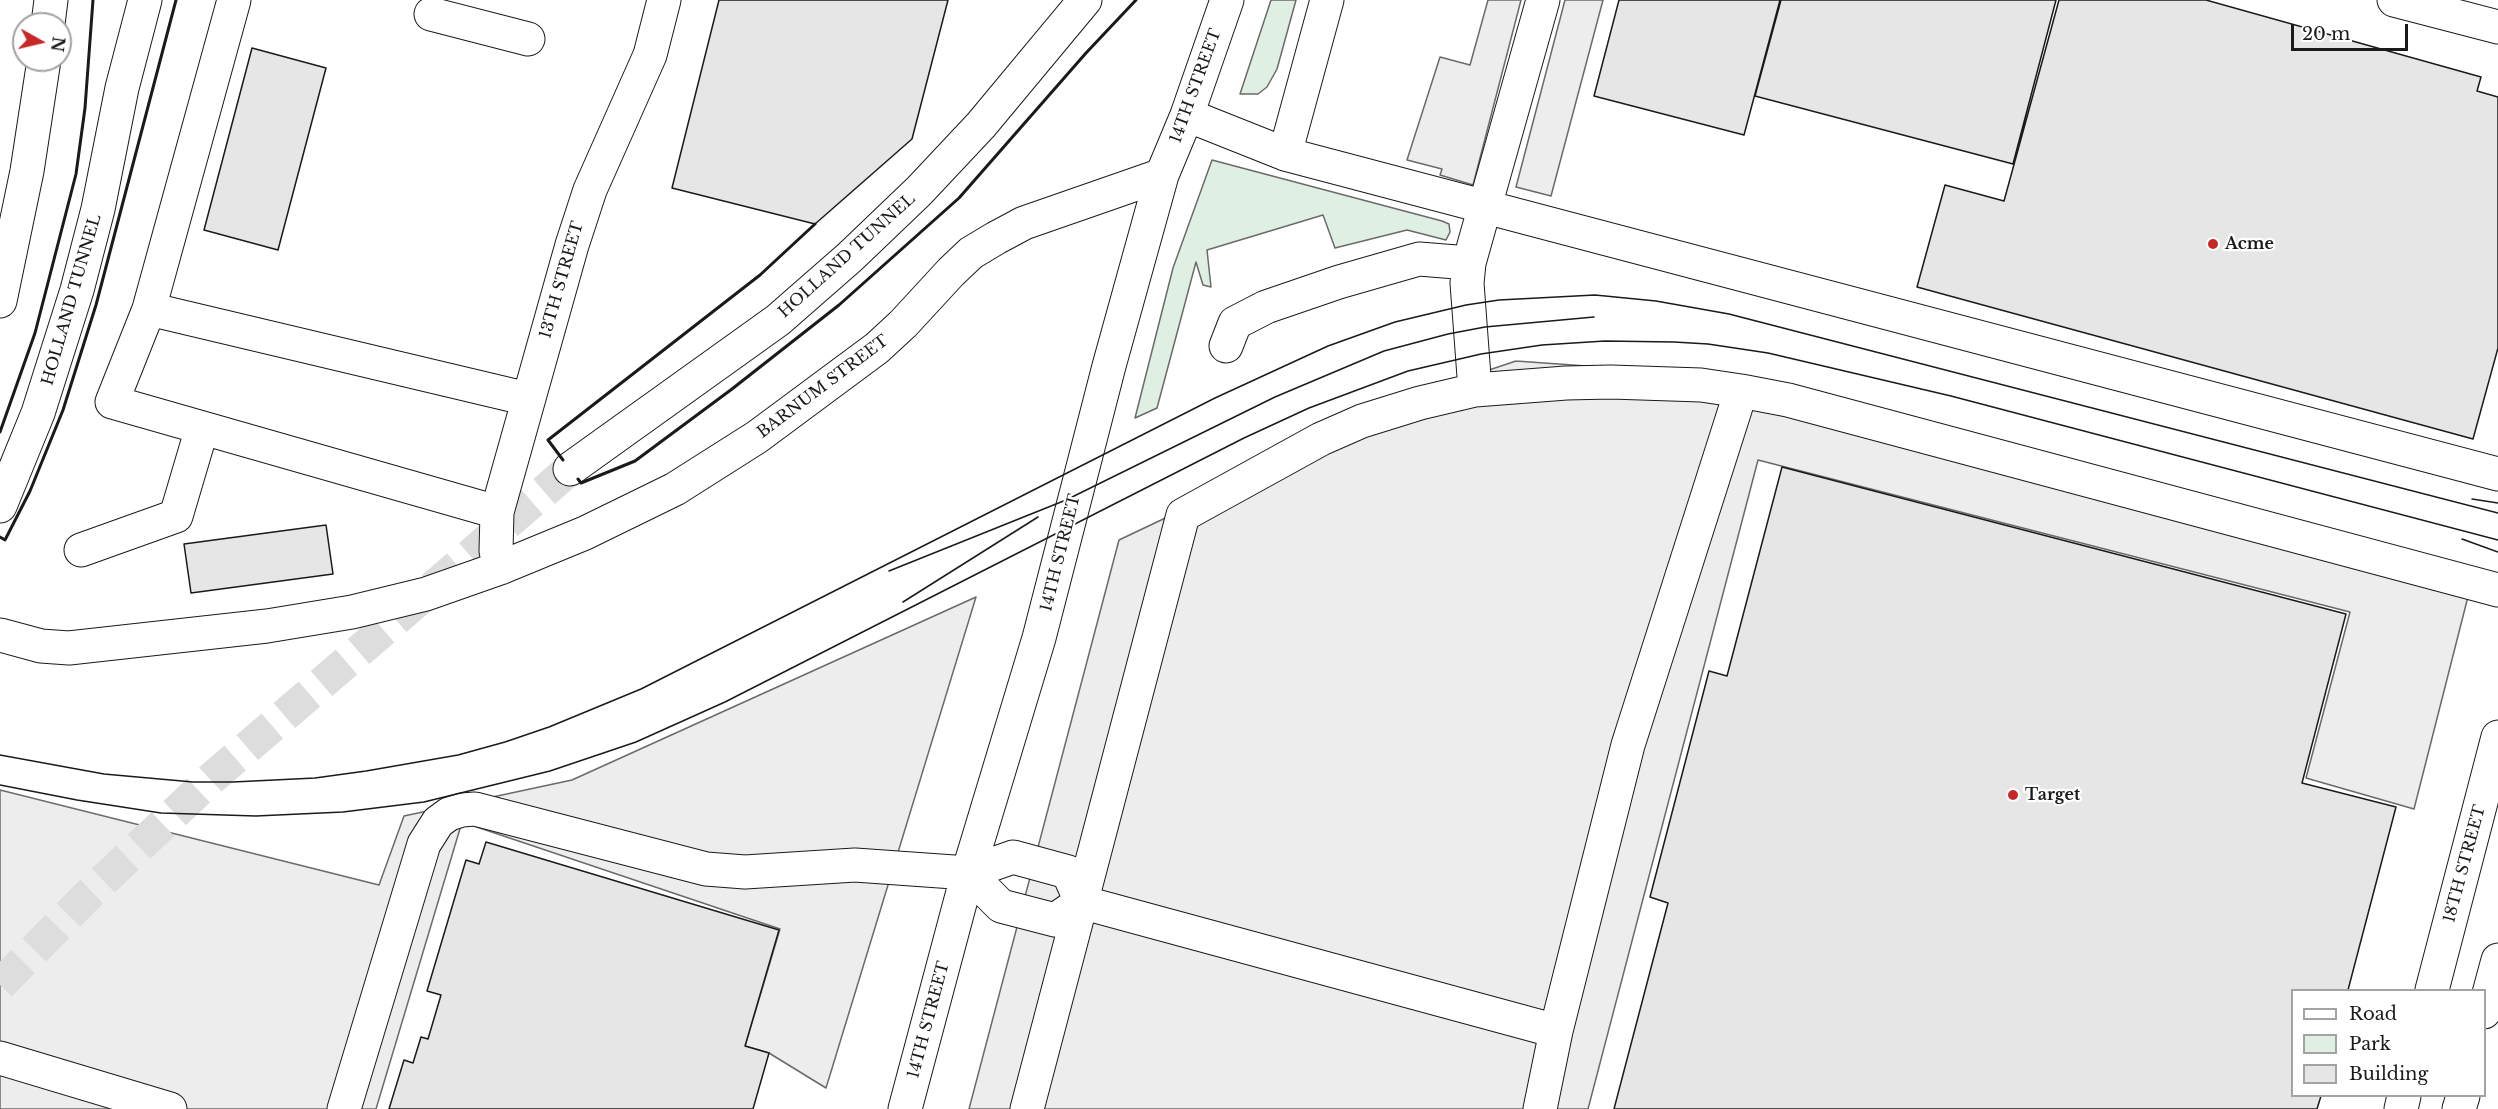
<!DOCTYPE html>
<html>
<head>
<meta charset="utf-8">
<style>
	body { margin:0 }
	#map { position:relative; width:2498px; height:1109px; overflow:hidden; background:#fff; font-family:"Libre Baskerville",serif }
	canvas { display:block }
	.legend { position:absolute; left:2291px; top:989px; width:195px; height:108px; box-sizing:border-box; background:#fff; border:2px solid #a3a3a3; margin:0; padding:8px 10px; list-style:none; font-size:18px; color:#1a1a1a }
	.legend li { display:flex; align-items:center; gap:12px; height:30px }
	.legend b { width:30px; border:2px solid #a3a3a3 }
	.north { position:absolute; left:12px; top:12px; width:60px; height:60px; box-sizing:border-box; background:#fff; border:2px solid #a3a3a3; border-radius:50%; rotate:98deg; font-size:16px; font-weight:700; line-height:24px; text-align:center; color:#1a1a1a }
	.north::after { content:''; display:block; margin:auto; width:21px; height:27px; background:#c62828; clip-path:polygon(50% 0,100% 100%,50% 72%,0 100%) }
	.scale { position:absolute; left:2291px; top:24px; width:117px; height:27px; box-sizing:border-box; border:3px solid #1a1a1a; border-top:0; padding-left:8px; font-size:18px; line-height:21px; white-space:nowrap; color:#1a1a1a; -webkit-text-stroke:4px #fff; paint-order:stroke }
</style>
</head>
<body>
<div id="map">
<canvas width="2498" height="1109"></canvas>
<ul class="legend">
<li><b style="height:8px;background:#fff"></b>Road</li>
<li><b style="height:16px;background:#e0efe3"></b>Park</li>
<li><b style="height:16px;background:#e6e6e6"></b>Building</li>
</ul>
<div class="north">N</div>
<div class="scale">20 m</div>
</div>
<script>
const ctx = document.querySelector('canvas').getContext('2d');
ctx.lineJoin = 'round';
function fill(path, color) {
  ctx.fillStyle = color;
  ctx.fill(path, 'evenodd');
}
function toPath(rows) {
  const path = new Path2D();
  for (const r of rows) {
    path.moveTo(r[0], r[1]);
    for (let i = 2; i < r.length; i += 2) path.lineTo(r[i], r[i + 1]);
  }
  return path;
}
function stroke(path, color, width, dash) {
  ctx.strokeStyle = color;
  ctx.lineWidth = width;
  ctx.lineCap = dash ? 'butt' : 'round';
  ctx.setLineDash(dash || []);
  ctx.stroke(path);
}
function drawText(font, color, halo, rows, align = 'center') {
  ctx.font = font + ' "Libre Baskerville",serif';
  ctx.lineWidth = 4.5;
  ctx.setLineDash([]);
  ctx.textBaseline = 'middle';
  ctx.strokeStyle = halo;
  ctx.fillStyle = color;
  for (const [text, x, y, turn = 0] of rows) {
    ctx.save();
    ctx.translate(x, y);
    ctx.rotate((+turn || 0) * Math.PI / 180);
    ctx.textAlign = isNaN(turn) ? turn : align;
    if (halo) ctx.strokeText(text, 0, 0);
    ctx.fillText(text, 0, 0);
    ctx.restore();
  }
}
const green = toPath([
	[1271,0,1296,0,1277,69,1267,87,1258,94,1240,94,1271,0],
	[1212,160,1442,221,1449,224,1450,232,1446,240,1407,230,1335,248,1323,215,1207,250,1211,287,1203,285,1196,262,1157,408,1135,418,1173,268,1212,160]
]);
const parking = toPath([
	[1488,0,1521,0,1473,185,1440,175,1442,169,1407,160,1440,57,1470,65,1488,0],
	[1565,0,1603,0,1551,196,1516,187,1565,0],
	[1516,361,1657,371,2474,573,2414,809,2306,778,2350,612,1758,460,1588,1109,969,1109,1119,540,1450,383,1516,361],
	[976,597,826,1088,769,1053,745,1046,780,929,462,822,376,1109,0,1109,0,790,379,885,404,816,572,780,976,597]
]);
const building = toPath([
	[719,0,948,0,912,139,815,224,672,188,719,0],
	[1619,0,1780,0,1744,135,1594,96,1619,0],
	[1781,0,2056,0,2013,164,1755,96,1781,0],
	[2059,0,2206,0,2481,77,2477,91,2498,97,2498,348,2473,439,1917,287,1945,185,2004,201,2059,0],
	[252,48,326,68,278,250,204,230,252,48],
	[1782,467,2346,614,2302,783,2396,807,2348,990,2292,990,2292,1096,2321,1096,2317,1109,1614,1109,1668,903,1650,897,1709,671,1727,676,1782,467],
	[326,525,333,574,191,593,184,544,326,525],
	[486,842,779,930,745,1046,769,1053,753,1109,389,1109,404,1060,413,1063,421,1037,428,1039,441,995,427,991,466,860,479,864,486,842]
]);
const highwayTunnel = toPath([
	[0,985,89,894,212,778,570,469]
]);
const minor = toPath([
	[234,0,149,309,528,399],
	[2394,0,2498,27],
	[431,14,528,39],
	[48,24,51,0],
	[1187,115,1285,154,2498,474],
	[1285,154,1327,0],
	[0,301,27,171,44,60],
	[149,309,112,402,497,512],
	[1226,346,1235,323,1266,307,1339,282,1419,259,1469,263],
	[1475,390,1467,283,1469,263,1543,0],
	[81,550,176,516,202,428],
	[500,568,496,551,497,512,572,245,590,190,650,55,664,0],
	[0,635,41,646,69,648,267,626,352,612,426,594,500,568,585,533,675,489,757,437,877,348,903,324,951,272,971,253,996,238,1024,223,1162,175],
	[968,873,1001,906,1055,920,1081,902,1556,1031],
	[2432,990,2498,737],
	[2484,1012,2498,960],
	[0,1058,170,1109],
	[344,1109,424,844,438,822,449,814,462,810,475,809,706,869,745,872,855,865,968,873,1013,857,1068,872,1081,902],
	[905,1109,968,873,1039,638,1109,366,1162,175,1187,115,1227,0],
	[1027,1109,1183,515,1321,439,1362,421,1420,403,1475,390,1566,383,1611,382,1701,385,1741,391],
	[1540,1109,1556,1031,1628,745,1741,391,1788,400,2498,590],
	[2401,1109,2404,1096],
	[2459,1109,2463,1096]
]);
const highway = toPath([
	[570,469,778,320,850,257,919,191,981,125,1085,0],
	[0,506,38,413,77,290,98,209,122,88,145,0]
]);
const tram = toPath([
	[2472,499,2498,503],
	[2462,539,2498,552],
	[889,571,1066,500,1275,397,1384,351,1448,334,1485,327,1594,317],
	[903,602,1038,517],
	[0,755,104,774,193,782,233,782,315,778,366,771,458,755,505,742,549,727,641,689,1215,398,1328,346,1395,322,1466,305,1499,300,1595,295,1656,301,1729,314,2498,513],
	[0,785,77,800,161,813,256,816,343,812,424,802,550,771,636,742,725,702,1244,438,1309,408,1408,371,1481,354,1542,345,1605,341,1674,342,1708,344,1768,353,1951,396,2498,540]
]);
const wall = toPath([
	[0,432,35,333,76,174,85,108,93,0],
	[563,460,548,440,760,275,815,224],
	[578,479,581,483,635,461,732,389,839,305,959,198,1086,53,1136,0],
	[0,537,5,540,30,491,63,410,96,305,176,0]
]);
const markers = [
	[2213,244,6,"#c62828"],
	[2013,795,6,"#c62828"]
];
const streetNames = [
	["14TH STREET",1196,86,-70],
	["HOLLAND TUNNEL",847,256,-42],
	["13TH STREET",562,280,-74],
	["HOLLAND TUNNEL",72,300,-74],
	["BARNUM STREET",823,387,-37],
	["14TH STREET",1061,553,-76],
	["18TH STREET",2465,864,-75],
	["14TH STREET",929,1020,-75]
];
const poiNames = [
	["Acme",2225,244],
	["Target",2025,795]
];
fill(green, '#e0efe3');
stroke(green, '#6a6a6a', 1.5);
fill(parking, '#ededed');
stroke(parking, '#6a6a6a', 1.5);
fill(building, '#e6e6e6');
stroke(building, '#1a1a1a', 1.5);
stroke(highwayTunnel, '#ddd', 33, [33, 16]);
stroke(minor, '#1a1a1a', 35);
stroke(highway, '#1a1a1a', 35);
stroke(minor, '#fff', 33);
stroke(highway, '#fff', 33);
stroke(tram, '#1a1a1a', 1.5);
stroke(wall, '#1a1a1a', 3);
for (const [x, y, r, color] of markers) {
  const dot = new Path2D();
  dot.arc(x, y, r, 0, 2 * Math.PI);
  ctx.fillStyle = color;
  ctx.fill(dot);
  stroke(dot, '#fff', 2);
}
drawText('16px', '#1a1a1a', '#fff', streetNames);
drawText('bold 16px', '#1a1a1a', '#fff', poiNames, 'left');
</script>
</body>
</html>
